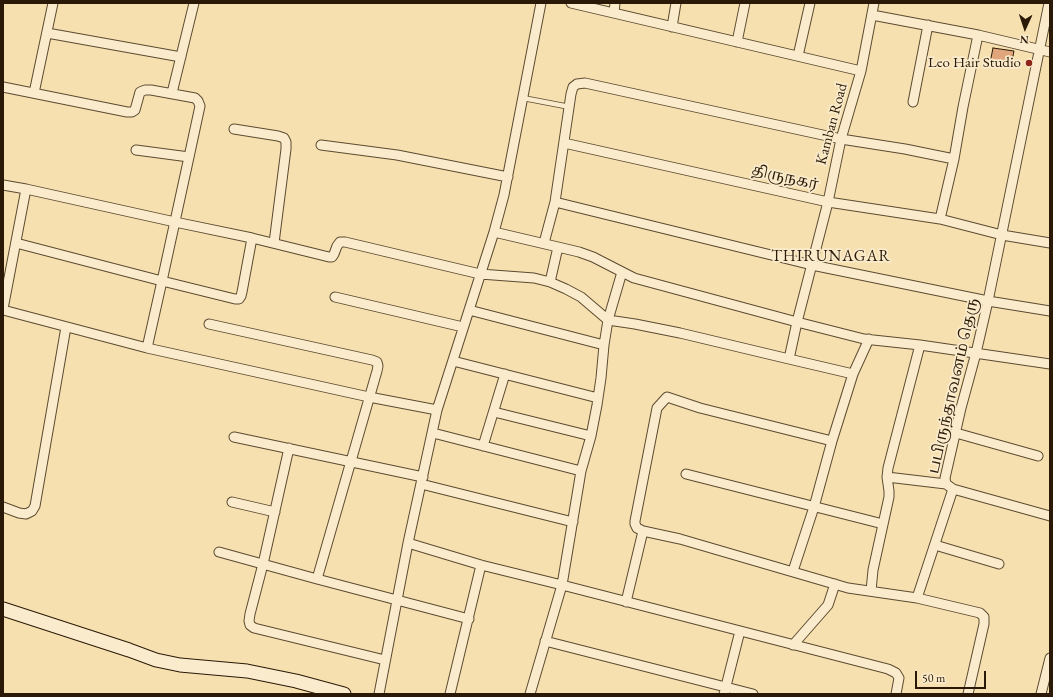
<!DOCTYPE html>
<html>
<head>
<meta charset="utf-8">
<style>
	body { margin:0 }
	#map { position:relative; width:1053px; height:697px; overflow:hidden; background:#f7e0b0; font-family:"EB Garamond",serif }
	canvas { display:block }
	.frame { position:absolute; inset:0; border:4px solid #291906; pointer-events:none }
	.north { position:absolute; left:1005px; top:8px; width:40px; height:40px; -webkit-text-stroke:3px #faebcc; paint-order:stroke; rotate:183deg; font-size:11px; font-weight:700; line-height:16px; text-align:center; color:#291906 }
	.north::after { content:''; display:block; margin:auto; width:14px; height:18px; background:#291906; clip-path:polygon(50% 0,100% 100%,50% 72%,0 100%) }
	.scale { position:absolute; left:915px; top:671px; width:71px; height:18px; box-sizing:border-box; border:2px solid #291906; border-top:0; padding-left:5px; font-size:12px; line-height:14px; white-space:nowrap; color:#291906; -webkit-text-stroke:3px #faebcc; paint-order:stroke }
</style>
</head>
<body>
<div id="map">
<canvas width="1053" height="697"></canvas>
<div class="frame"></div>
<div class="north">N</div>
<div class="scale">50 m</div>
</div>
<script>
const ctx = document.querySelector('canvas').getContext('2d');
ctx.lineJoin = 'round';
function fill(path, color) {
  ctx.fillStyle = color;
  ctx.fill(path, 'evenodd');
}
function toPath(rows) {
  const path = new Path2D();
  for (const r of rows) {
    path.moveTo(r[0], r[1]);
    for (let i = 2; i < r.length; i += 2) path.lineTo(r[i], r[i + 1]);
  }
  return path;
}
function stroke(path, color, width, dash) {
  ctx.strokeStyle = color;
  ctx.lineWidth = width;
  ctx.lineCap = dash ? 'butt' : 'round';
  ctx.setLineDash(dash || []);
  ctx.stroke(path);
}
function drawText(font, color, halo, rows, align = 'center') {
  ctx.font = font + ' "EB Garamond","Noto Serif Tamil",serif';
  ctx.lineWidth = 3.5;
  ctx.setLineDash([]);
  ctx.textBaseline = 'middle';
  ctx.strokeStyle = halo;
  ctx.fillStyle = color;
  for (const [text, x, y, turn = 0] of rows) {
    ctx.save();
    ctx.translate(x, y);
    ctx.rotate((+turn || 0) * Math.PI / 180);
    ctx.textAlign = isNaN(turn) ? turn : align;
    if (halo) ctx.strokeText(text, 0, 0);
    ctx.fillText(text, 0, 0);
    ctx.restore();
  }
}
const building = toPath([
	[993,48,1014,51,1011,66,990,63,993,48]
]);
const service = toPath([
	[523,98,570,107]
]);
const minor = toPath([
	[571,3,861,71],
	[614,13,615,3],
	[872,15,978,35,1050,52],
	[672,27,676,3],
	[47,33,181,57],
	[737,42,745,3],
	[798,56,810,3],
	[3,87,127,112,132,112,135,110,140,92,145,90,151,90,195,98,198,101,200,106,189,157],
	[34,93,53,3],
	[172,93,194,3],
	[913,102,928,25],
	[234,129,278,136,284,138,286,142,286,149,274,243],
	[564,143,828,202,940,219,1002,235,1050,243],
	[321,145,397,155,508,177],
	[3,185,26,189,175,222,252,238,329,257,332,257,334,254,337,246,340,242,345,242,480,274,534,278,550,282,566,289,581,297,608,320,635,324,680,333,789,359,797,322,828,202,841,139,861,71,874,3],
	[555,202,812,265,988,301,1050,311],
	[940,219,954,159,963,107,978,35],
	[494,232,558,247,550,282],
	[16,243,162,281,189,157,136,150],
	[544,243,555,202,571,94,573,87,577,84,585,83,841,139,905,149,954,159],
	[558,247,579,252,593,257,634,278,797,322,864,339,920,345,1050,364],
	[335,297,463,327],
	[3,309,26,189],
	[3,310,147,348,369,397,437,410],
	[469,310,604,345],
	[209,324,372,360,377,362,378,366,377,371,317,579],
	[147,348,162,281,235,299,239,299,241,296,242,292,252,238],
	[789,359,853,374],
	[453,361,598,398],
	[494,412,591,436],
	[433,433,581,471],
	[956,433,1038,456],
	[234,437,423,477],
	[483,446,505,374],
	[289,448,263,564,250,614,249,621,250,625,254,628,385,660],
	[686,474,883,524],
	[887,477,946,484],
	[421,484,573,522],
	[953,489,1050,516],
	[232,502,275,512],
	[3,507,19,513,26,514,32,511,35,506,66,327],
	[643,531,680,539,848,588,917,598],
	[408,543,481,565,562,585,888,669,896,673,899,678,896,694],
	[935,545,999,564],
	[219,552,317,579,469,619],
	[793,571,814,507,832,441,853,374,869,339],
	[871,591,873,570,889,497,889,491,887,477,888,468,920,345],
	[626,602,643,531,637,528,635,524,635,521,657,408,667,397,700,408,832,441],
	[545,641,753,694],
	[793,645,828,605,835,584],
	[379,694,408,543,437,410,494,232,504,195,541,3],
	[450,694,481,565],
	[530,694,562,585,581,471,591,436,597,405,601,378,604,345,608,320,622,272],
	[724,694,740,631],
	[968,694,984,624,984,617,980,613,917,598,953,489,946,484,945,478,961,408,976,353,988,301,1049,3],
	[1041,694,1050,658]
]);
const secondary = toPath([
	[3,609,129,650,156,660,180,665,247,671,296,681,344,694]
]);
const markers = [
	[1029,63,4,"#8f2418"]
];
const poiNames = [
	["Leo Hair Studio",1021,63]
];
const streetNames = [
	["Kamban Road",832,124,-75],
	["திருநகர்",785,178,13],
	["பபிருந்தாவனம் தெரு",954,386,-77]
];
const neighbourhoodNames = [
	["THIRUNAGAR",831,257]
];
fill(building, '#e0a57b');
stroke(building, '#291906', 1);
stroke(service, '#5c4b30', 6);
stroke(minor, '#5c4b30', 11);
stroke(secondary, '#291906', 15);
stroke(service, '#faebcc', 4.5);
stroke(minor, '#faebcc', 9);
stroke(secondary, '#faebcc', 13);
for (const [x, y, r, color] of markers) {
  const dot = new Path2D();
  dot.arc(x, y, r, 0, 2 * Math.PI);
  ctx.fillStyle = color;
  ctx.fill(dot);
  stroke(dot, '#faebcc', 1.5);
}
drawText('15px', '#291906', '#faebcc', poiNames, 'right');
drawText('15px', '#291906', '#faebcc', streetNames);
ctx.letterSpacing = '1px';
drawText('16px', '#291906', '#faebcc', neighbourhoodNames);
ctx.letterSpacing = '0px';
</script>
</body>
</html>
